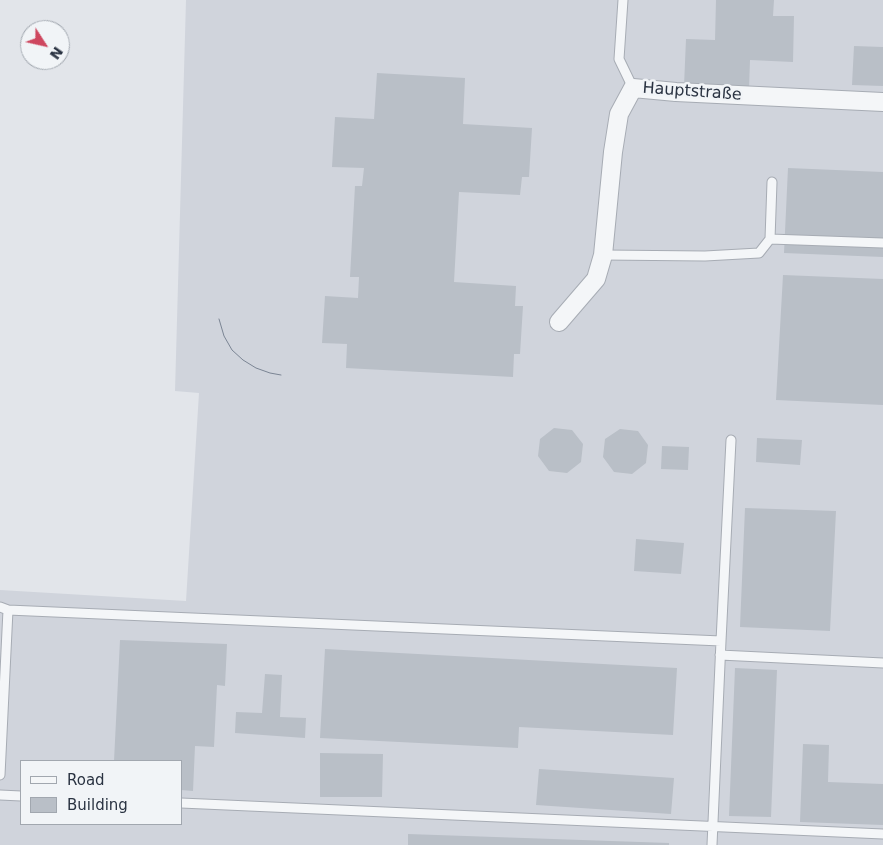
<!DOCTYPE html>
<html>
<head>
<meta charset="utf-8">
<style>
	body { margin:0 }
	#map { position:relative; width:883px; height:845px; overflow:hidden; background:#e2e5ea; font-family:"DejaVu Sans",sans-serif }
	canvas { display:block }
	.legend { position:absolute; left:20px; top:760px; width:162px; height:65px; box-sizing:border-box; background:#f1f4f7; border:1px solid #a1a7af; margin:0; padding:6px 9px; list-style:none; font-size:15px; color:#2a3342 }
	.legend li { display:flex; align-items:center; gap:10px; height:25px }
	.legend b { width:25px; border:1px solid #a1a7af }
	.north { position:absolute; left:20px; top:20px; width:50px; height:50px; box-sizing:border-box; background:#f1f4f7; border:1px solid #a1a7af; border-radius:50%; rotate:125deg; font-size:14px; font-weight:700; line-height:20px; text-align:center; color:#2a3342 }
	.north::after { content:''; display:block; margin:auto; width:18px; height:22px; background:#ce475f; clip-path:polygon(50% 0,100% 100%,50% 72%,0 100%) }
</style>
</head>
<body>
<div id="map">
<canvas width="883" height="845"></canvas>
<ul class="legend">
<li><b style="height:6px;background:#f4f6f8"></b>Road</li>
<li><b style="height:14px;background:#b9bfc7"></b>Building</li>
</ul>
<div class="north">N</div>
</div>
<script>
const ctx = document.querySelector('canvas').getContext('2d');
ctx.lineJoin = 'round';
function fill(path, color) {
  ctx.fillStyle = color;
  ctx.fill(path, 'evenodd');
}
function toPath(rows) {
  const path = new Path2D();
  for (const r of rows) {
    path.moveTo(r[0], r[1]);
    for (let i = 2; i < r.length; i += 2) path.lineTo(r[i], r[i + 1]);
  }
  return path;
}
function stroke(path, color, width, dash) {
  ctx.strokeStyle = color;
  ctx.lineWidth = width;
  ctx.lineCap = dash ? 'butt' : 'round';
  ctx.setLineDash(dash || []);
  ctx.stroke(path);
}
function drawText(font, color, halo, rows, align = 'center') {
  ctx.font = font + ' "DejaVu Sans",sans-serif';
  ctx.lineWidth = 5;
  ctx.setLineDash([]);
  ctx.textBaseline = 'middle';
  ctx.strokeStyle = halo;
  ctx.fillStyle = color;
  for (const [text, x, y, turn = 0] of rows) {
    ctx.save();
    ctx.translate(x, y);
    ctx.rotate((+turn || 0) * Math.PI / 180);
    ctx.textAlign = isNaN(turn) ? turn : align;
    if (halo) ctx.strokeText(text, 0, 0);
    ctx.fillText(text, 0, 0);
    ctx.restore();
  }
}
const built = toPath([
	[186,0,883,0,883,845,0,845,0,590,186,601,199,393,175,391],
	[21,761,181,761,181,824,21,824]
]);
const building = toPath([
	[716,0,774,0,773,16,794,16,793,62,750,60,749,89,684,86,686,39,715,40],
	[854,46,883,47,883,86,852,85],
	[377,73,465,78,463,124,532,128,529,177,522,177,520,195,459,192,454,282,516,286,515,306,523,306,520,354,514,354,513,377,346,368,347,344,322,343,325,296,358,298,359,277,350,277,355,186,362,186,364,168,332,167,335,117,374,119],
	[788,168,883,172,883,257,784,253],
	[783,275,883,279,883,405,776,400],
	[554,428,572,430,583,444,581,462,567,473,549,471,538,456,540,439],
	[620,429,638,431,648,445,646,463,632,474,614,472,603,457,605,439],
	[757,438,802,440,800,465,756,462],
	[662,446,689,447,688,470,661,469],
	[745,508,836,511,830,631,740,627],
	[636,539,684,543,681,574,634,571],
	[120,640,227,644,225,686,217,685,214,747,195,746,193,791,181,790,181,761,114,761],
	[325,649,677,668,673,735,519,727,518,748,320,738],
	[735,668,777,670,771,817,729,816],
	[265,674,282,675,280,717,306,718,305,738,235,733,236,712,262,713],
	[803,744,829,745,828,782,883,784,883,825,800,822],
	[320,753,383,754,382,797,320,797],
	[539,769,674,778,671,814,536,805],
	[408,834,669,843,669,845,408,845]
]);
const service = toPath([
	[623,0,619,59,633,88],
	[770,239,883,243],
	[603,255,705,256,759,253,770,239,772,182],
	[0,607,8,610,721,641,712,845],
	[721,641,731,440],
	[720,655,883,663],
	[0,775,8,610],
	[0,795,21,796],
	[181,803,883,834]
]);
const minor = toPath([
	[559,322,596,279,603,255,613,152,619,114,633,88,676,92,883,102]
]);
const tram = toPath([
	[219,319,224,336,232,350,243,360,256,368,270,373,281,375]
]);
const streetNames = [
	["Hauptstraße",692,92,4]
];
fill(built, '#d0d4dc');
fill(building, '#b9bfc7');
stroke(service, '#a7acb4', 11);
stroke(minor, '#a7acb4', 20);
stroke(service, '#f4f6f8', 9);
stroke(minor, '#f4f6f8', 18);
stroke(tram, '#7b8594', 1);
drawText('16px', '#2a3342', '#f1f4f7', streetNames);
</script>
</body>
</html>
